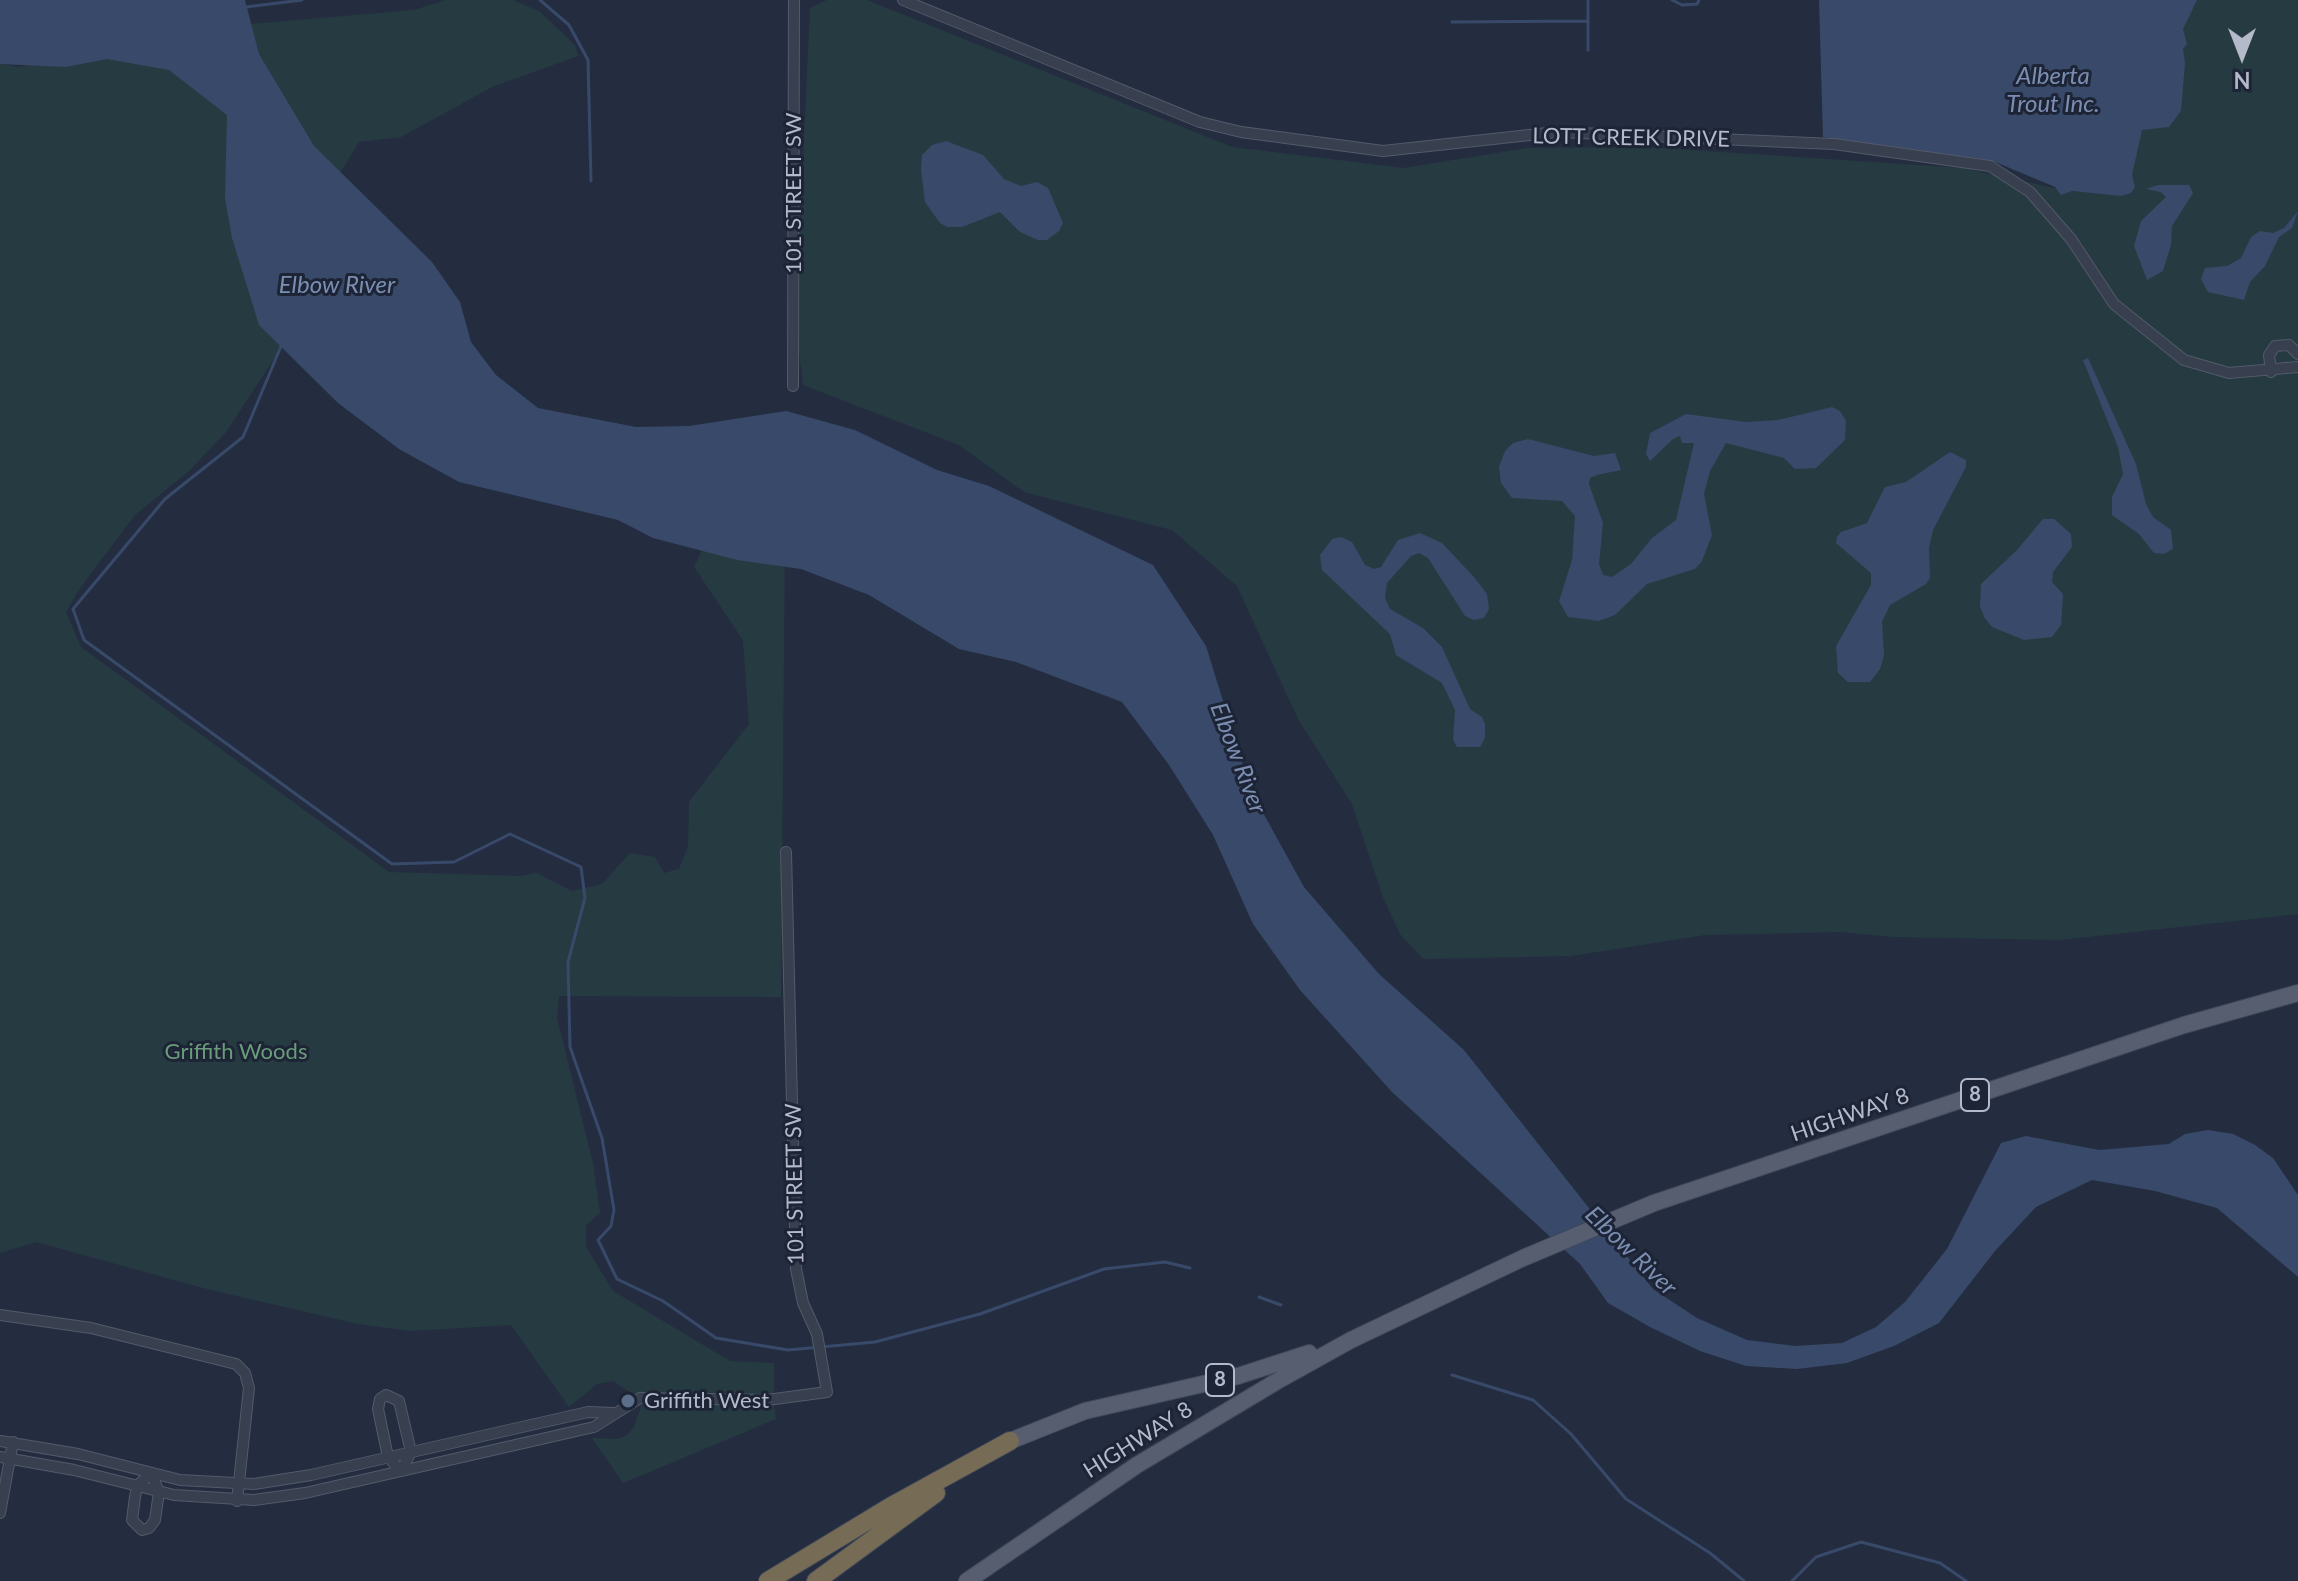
<!DOCTYPE html>
<html>
<head>
<meta charset="utf-8">
<style>
	body { margin:0 }
	#map { position:relative; width:2298px; height:1581px; overflow:hidden; background:#242d40; font-family:Lato,sans-serif }
	canvas { display:block }
	.north { position:absolute; left:2202px; top:16px; width:80px; height:80px; -webkit-text-stroke:6px #1d2435; paint-order:stroke; rotate:180deg; font-size:22px; font-weight:700; line-height:32px; text-align:center; color:#b4baca }
	.north::after { content:''; display:block; margin:auto; width:28px; height:36px; background:#b4baca; clip-path:polygon(50% 0,100% 100%,50% 72%,0 100%) }
</style>
</head>
<body>
<div id="map">
<canvas width="2298" height="1581"></canvas>
<div class="north">N</div>
</div>
<script>
const ctx = document.querySelector('canvas').getContext('2d');
ctx.lineJoin = 'round';
function fill(path, color) {
  ctx.fillStyle = color;
  ctx.fill(path, 'evenodd');
}
function toPath(rows) {
  const path = new Path2D();
  for (const r of rows) {
    path.moveTo(r[0], r[1]);
    for (let i = 2; i < r.length; i += 2) path.lineTo(r[i], r[i + 1]);
  }
  return path;
}
function stroke(path, color, width, dash) {
  ctx.strokeStyle = color;
  ctx.lineWidth = width;
  ctx.lineCap = dash ? 'butt' : 'round';
  ctx.setLineDash(dash || []);
  ctx.stroke(path);
}
function drawText(font, color, halo, rows, align = 'center') {
  ctx.font = font + ' Lato,sans-serif';
  ctx.lineWidth = 6;
  ctx.setLineDash([]);
  ctx.textBaseline = 'middle';
  ctx.strokeStyle = halo;
  ctx.fillStyle = color;
  for (const [text, x, y, turn = 0] of rows) {
    ctx.save();
    ctx.translate(x, y);
    ctx.rotate((+turn || 0) * Math.PI / 180);
    ctx.textAlign = isNaN(turn) ? turn : align;
    if (halo) ctx.strokeText(text, 0, 0);
    ctx.fillText(text, 0, 0);
    ctx.restore();
  }
}
const green = toPath([
	[446,0,513,0,539,11,575,45,578,56,492,87,401,137,359,142,331,188,314,298,226,432,189,471,135,515,80,588,66,612,81,647,389,872,520,876,536,873,572,891,602,884,630,853,655,857,664,873,679,869,688,847,689,802,749,724,743,640,694,567,708,538,785,530,781,997,559,996,557,1018,593,1163,600,1213,586,1225,586,1247,613,1291,730,1361,774,1363,774,1396,633,1394,613,1381,597,1384,569,1407,511,1325,410,1331,358,1324,207,1289,36,1242,0,1253,0,64,19,67,227,26,414,10],
	[827,0,867,0,1232,147,1404,168,1527,148,1645,147,1963,168,2063,190,2120,196,2148,91,2183,0,2298,0,2298,914,2060,940,1893,937,1841,932,1705,935,1571,956,1423,959,1400,934,1383,897,1352,804,1298,719,1237,586,1172,530,1024,492,959,445,803,385,799,351,800,227,810,8],
	[642,1404,774,1406,776,1419,623,1483,592,1438,617,1439,626,1436,634,1427]
]);
const water = toPath([
	[0,0,245,0,259,54,314,146,432,262,460,302,471,342,496,375,538,408,636,427,689,426,786,411,855,430,937,470,989,486,1153,565,1206,646,1251,791,1304,887,1379,974,1464,1050,1653,1289,1697,1318,1747,1340,1795,1346,1842,1343,1876,1327,1905,1302,1947,1249,2001,1143,2026,1136,2099,1150,2169,1144,2185,1134,2208,1130,2233,1134,2255,1145,2273,1158,2298,1195,2298,1277,2217,1208,2155,1191,2092,1180,2036,1207,1995,1251,1939,1323,1894,1346,1847,1363,1797,1369,1746,1366,1700,1351,1650,1327,1608,1303,1580,1264,1392,1092,1300,990,1253,924,1213,835,1169,765,1122,702,1016,662,959,649,869,595,801,569,737,560,653,538,618,520,459,482,399,449,338,403,259,325,232,238,225,198,227,115,169,70,107,59,66,67,0,64],
	[1819,0,2197,0,2183,29,2187,44,2183,49,2185,63,2181,111,2169,127,2142,130,2132,175,2135,187,2131,193,2120,196,2072,191,2061,195,2055,187,1993,161,1823,137],
	[946,141,983,155,1004,179,1021,186,1037,182,1048,188,1063,223,1059,231,1047,240,1038,240,1020,232,1000,212,962,227,947,227,940,223,925,202,921,170,922,155,932,145],
	[2158,185,2189,185,2193,193,2172,226,2171,245,2163,271,2147,280,2134,246,2141,221,2166,197,2161,192,2146,189],
	[2298,211,2292,228,2279,237,2265,266,2250,282,2244,300,2208,292,2201,279,2205,268,2227,266,2241,258,2251,237,2260,231,2273,233,2284,228],
	[2088,358,2136,464,2146,504,2153,517,2171,530,2173,549,2164,554,2154,553,2139,534,2112,515,2112,497,2123,474,2118,447,2083,360],
	[1832,407,1840,411,1846,421,1845,440,1816,468,1795,469,1784,458,1726,443,1710,471,1704,494,1712,535,1702,561,1695,569,1647,584,1615,615,1599,621,1568,617,1559,601,1572,560,1575,516,1562,501,1512,498,1501,483,1499,467,1505,451,1513,443,1528,439,1594,456,1615,453,1621,470,1597,475,1590,478,1589,484,1603,523,1599,564,1603,575,1612,577,1631,564,1652,538,1676,520,1694,443,1682,443,1680,436,1673,439,1650,461,1646,454,1650,433,1686,414,1746,422,1778,420],
	[1950,452,1966,460,1966,467,1933,530,1929,548,1930,578,1926,584,1890,605,1882,622,1884,656,1880,669,1870,682,1848,682,1838,673,1836,646,1871,585,1871,573,1836,543,1837,537,1841,532,1867,523,1885,487,1906,482],
	[2043,519,2054,519,2071,534,2072,547,2053,572,2052,582,2063,594,2061,625,2052,637,2024,640,1992,627,1984,617,1980,606,1981,584,2017,550],
	[1420,533,1442,543,1474,577,1487,594,1489,609,1484,618,1474,620,1465,616,1428,558,1419,553,1411,556,1387,583,1385,598,1390,609,1423,628,1442,647,1470,709,1482,717,1485,724,1485,738,1480,747,1457,747,1453,740,1455,710,1442,683,1396,655,1390,634,1322,570,1320,555,1332,539,1341,537,1352,542,1365,565,1374,569,1381,567,1398,540]
]);
const stream = toPath([
	[540,0,569,25,588,60,591,181],
	[1672,0,1682,5,1697,4,1699,0],
	[246,7,302,0],
	[1452,22,1588,21],
	[1588,50,1588,0],
	[282,344,243,437,165,499,73,609,84,640,392,864,454,862,510,834,581,867,585,898,568,962,570,1047,602,1138,614,1210,611,1226,598,1240,617,1279,663,1301,716,1338,788,1350,875,1342,980,1314,1104,1269,1165,1262,1190,1268],
	[1259,1297,1281,1305],
	[1452,1375,1533,1400,1571,1434,1626,1499,1710,1553,1744,1581],
	[1792,1581,1816,1557,1861,1542,1940,1563,1966,1581]
]);
const minor = toPath([
	[903,0,1200,122,1241,132,1383,151,1557,132,1834,144,1990,166,2030,192,2071,239,2114,304,2184,360,2229,373,2298,367],
	[2271,372,2269,355,2275,346,2289,345,2298,354],
	[793,386,794,0],
	[0,1315,91,1328,236,1364,245,1373,249,1388,237,1501],
	[386,1395,399,1401,411,1452,401,1471,388,1457,378,1409,380,1399,386,1395],
	[0,1441,78,1454,180,1480,254,1484,311,1475,588,1412,614,1413],
	[0,1457,74,1470,174,1495,254,1500,305,1493,594,1427,640,1398,767,1400,827,1392,817,1334,803,1303,796,1269,786,852],
	[151,1473,159,1492,155,1520,149,1528,142,1530,132,1520,135,1497,137,1486,151,1473],
	[0,1513,13,1442]
]);
const primary = toPath([
	[1010,1441,1085,1411,1238,1376,1309,1353],
	[967,1581,1137,1465,1279,1380,1351,1340,1523,1258,1654,1203,2184,1025,2298,993]
]);
const motorway = toPath([
	[768,1581,890,1507,1010,1441],
	[816,1581,936,1493]
]);
const markers = [
	[628,1401,8,"#5c6f8a"]
];
const shields = [
	[1975,1095,28],
	[1220,1380,28]
];
const shieldNames = [
	["8",1975,1095],
	["8",1220,1380]
];
const streetNames = [
	["LOTT CREEK DRIVE",1631,138,1],
	["101 STREET SW",794,193,-90],
	["HIGHWAY 8",1850,1115,-19],
	["101 STREET SW",795,1184,-91],
	["HIGHWAY 8",1138,1440,-32]
];
const parkNames = [
	["Griffith Woods",236,1052]
];
const poiNames = [
	["Griffith West",644,1401]
];
const waterNames = [
	["Alberta",2053,76],
	["Trout Inc.",2053,104],
	["Elbow River",337,285],
	["Elbow River",1238,758,69],
	["Elbow River",1631,1251,44]
];
fill(green, '#263b41');
fill(water, '#384969');
stroke(stream, '#384969', 3);
stroke(minor, '#535a6a', 12);
stroke(primary, '#414859', 18);
stroke(motorway, '#404757', 20);
stroke(minor, '#383f4f', 10);
stroke(primary, '#565e6f', 16);
stroke(motorway, '#766c55', 18);
for (const [x, y, r, color] of markers) {
  const dot = new Path2D();
  dot.arc(x, y, r, 0, 2 * Math.PI);
  ctx.fillStyle = color;
  ctx.fill(dot);
  stroke(dot, '#1d2435', 3);
}
for (const [x, y, w] of shields) {
  const box = new Path2D();
  box.roundRect(x - w / 2, y - 16, w, 32, 6);
  ctx.fillStyle = '#1d2435';
  ctx.fill(box);
  stroke(box, '#b4baca', 2);
}
drawText('bold 20px', '#b4baca', null, shieldNames);
drawText('22px', '#b4baca', '#1d2435', streetNames);
drawText('22px', '#6a9c7b', '#1d2435', parkNames);
drawText('22px', '#b4baca', '#1d2435', poiNames, 'left');
drawText('italic 24px', '#7b8eb2', '#1d2435', waterNames);
</script>
</body>
</html>
